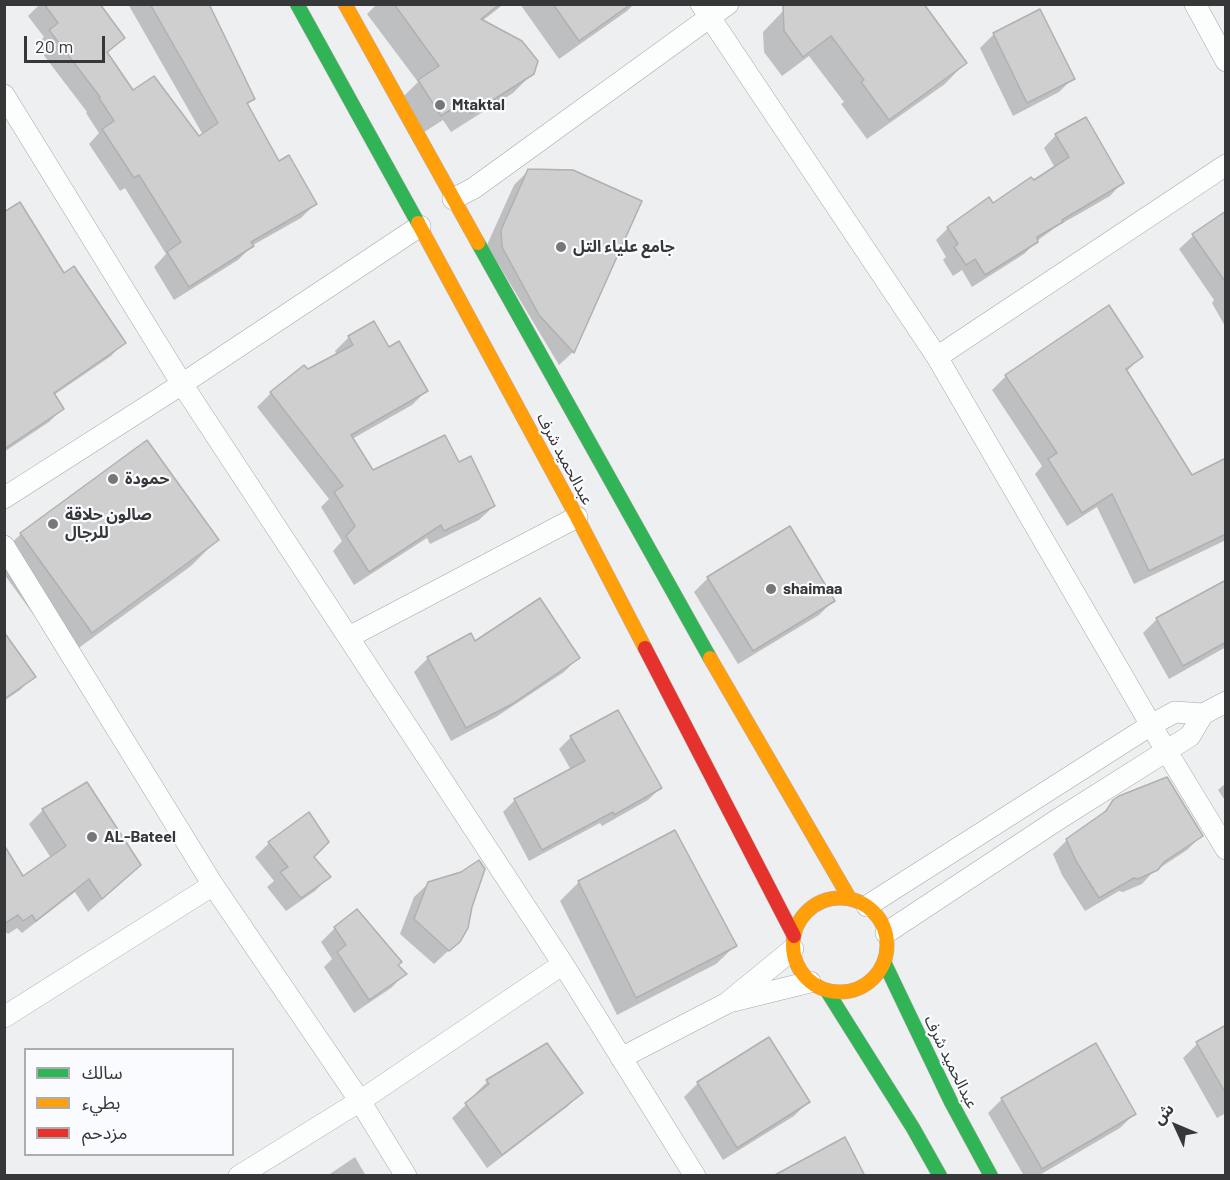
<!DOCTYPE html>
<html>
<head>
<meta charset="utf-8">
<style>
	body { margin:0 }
	#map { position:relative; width:1230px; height:1180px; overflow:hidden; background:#eeeff1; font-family:Barlow,"Noto Sans Arabic",sans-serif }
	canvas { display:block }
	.frame { position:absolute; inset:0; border:6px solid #363738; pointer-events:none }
	.legend { position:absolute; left:24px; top:1048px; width:210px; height:108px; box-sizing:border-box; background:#fafbff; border:2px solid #acadaf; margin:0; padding:8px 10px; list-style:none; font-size:18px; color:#363738 }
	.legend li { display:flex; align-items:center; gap:12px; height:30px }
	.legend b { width:30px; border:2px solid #acadaf }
	.north { position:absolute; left:1146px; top:1096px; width:60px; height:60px; -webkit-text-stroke:4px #fafbff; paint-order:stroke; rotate:314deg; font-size:16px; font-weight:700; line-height:24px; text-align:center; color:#363738 }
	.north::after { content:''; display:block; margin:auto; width:21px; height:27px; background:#363738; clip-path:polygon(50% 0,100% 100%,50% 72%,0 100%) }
	.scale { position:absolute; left:24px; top:36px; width:81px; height:27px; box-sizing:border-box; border:3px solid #363738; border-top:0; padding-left:8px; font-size:18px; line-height:21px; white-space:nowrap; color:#363738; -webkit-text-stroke:4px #fafbff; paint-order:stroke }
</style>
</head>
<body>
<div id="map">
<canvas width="1230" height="1180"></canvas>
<div class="frame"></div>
<ul class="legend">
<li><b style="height:8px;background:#30b455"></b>سالك</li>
<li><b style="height:8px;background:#ff9f0a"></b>بطيء</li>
<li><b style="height:8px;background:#e5322d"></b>مزدحم</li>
</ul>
<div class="north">ش</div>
<div class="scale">20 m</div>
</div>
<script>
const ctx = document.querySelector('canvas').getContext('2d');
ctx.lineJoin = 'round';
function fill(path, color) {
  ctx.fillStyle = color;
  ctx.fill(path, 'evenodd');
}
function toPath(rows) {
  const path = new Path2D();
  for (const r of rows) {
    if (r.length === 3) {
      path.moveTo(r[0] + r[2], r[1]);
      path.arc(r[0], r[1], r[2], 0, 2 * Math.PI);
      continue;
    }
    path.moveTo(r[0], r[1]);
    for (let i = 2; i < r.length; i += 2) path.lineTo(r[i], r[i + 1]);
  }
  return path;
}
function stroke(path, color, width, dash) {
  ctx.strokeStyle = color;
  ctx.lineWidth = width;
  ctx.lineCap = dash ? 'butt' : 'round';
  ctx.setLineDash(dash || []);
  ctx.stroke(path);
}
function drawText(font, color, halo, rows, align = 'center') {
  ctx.font = font + ' Barlow,"Noto Sans Arabic",sans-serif';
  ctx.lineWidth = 4.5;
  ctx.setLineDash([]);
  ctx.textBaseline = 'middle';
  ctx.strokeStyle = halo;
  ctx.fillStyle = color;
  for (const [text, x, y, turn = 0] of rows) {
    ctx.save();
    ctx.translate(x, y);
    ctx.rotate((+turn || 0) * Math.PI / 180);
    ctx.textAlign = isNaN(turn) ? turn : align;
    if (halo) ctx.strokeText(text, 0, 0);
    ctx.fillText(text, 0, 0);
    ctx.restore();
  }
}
const shadow = toPath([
	[40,4,98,4,123,38,107,54,133,92,198,138,203,135,128,4,202,4,253,99,247,105,279,163,315,204,301,218,253,245,238,260,174,300,154,267,166,254,125,188,120,191,89,144,99,133,86,113,87,112,36,45,44,37,28,16],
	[377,4,504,4,482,21,533,73,513,93,451,132,443,120,421,134,400,100,418,82,367,14],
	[520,4,634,4,627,11,559,59],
	[784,10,965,63,945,84,867,139,841,104,844,102,809,56,782,76,764,52,763,32],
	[994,34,1073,78,1059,92,1013,116,980,48],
	[1056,135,1122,183,1110,196,1056,227,1037,241,1024,254,972,287,962,270,953,276,943,260,946,257,936,240,948,228,1033,182,1055,168,1044,148],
	[529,170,573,352,559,365,487,245,514,185],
	[4,213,124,342,111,356,54,395,62,409,49,422,4,452],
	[1226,213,1226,328,1212,303,1214,300,1179,249,1193,236],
	[1109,308,1141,357,1126,372,1191,476,1226,459,1226,540,1134,584,1097,507,1067,526,1035,474,1042,466,992,390,1006,376],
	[349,337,388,350,426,391,412,405,352,439,373,472,458,464,494,506,479,520,430,544,427,538,354,585,333,551,342,541,321,507,329,499,257,407,271,393,337,355,335,351],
	[147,442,217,540,191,566,65,658,4,574,4,550,21,534],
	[708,578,833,601,819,615,738,664,694,592],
	[1226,582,1226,647,1169,679,1143,633,1157,619],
	[4,635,34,676,20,690,4,701],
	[475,643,578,658,564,672,496,717,451,741,414,672,428,658],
	[571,737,660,788,648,800,602,826,600,823,529,861,503,812,515,800,571,770,559,749],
	[1226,783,1226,802,1218,790],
	[87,784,125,879,88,912,75,892,22,933,17,928,8,934,4,930,4,848,22,878,51,858,29,824,43,810],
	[1114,801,1201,836,1187,850,1152,873,1142,884,1123,892,1119,891,1085,911,1062,875,1053,854,1067,840,1097,819],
	[269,843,312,857,329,877,315,891,286,911,267,887,274,881,255,857],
	[579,882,735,946,716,964,617,1015,560,901],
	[429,883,459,941,434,964,400,934,414,897],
	[335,928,396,965,405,974,391,988,354,1013,324,967,332,959,321,942],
	[1226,1027,1226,1113,1217,1118,1183,1058,1197,1044],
	[769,1039,808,1102,794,1116,723,1160,684,1097,698,1083],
	[487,1082,581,1093,567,1107,487,1168,452,1118,474,1097,473,1096],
	[1002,1099,1134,1114,1120,1128,1038,1176,1024,1176,988,1113],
	[355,1157,366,1176,327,1176]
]);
const building = toPath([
	[44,4,100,4,125,38,107,52,133,90,154,76,199,136,218,123,150,4,209,4,255,99,247,103,279,161,289,155,317,204,251,242,254,246,189,287,167,252,181,242,139,175,134,178,102,129,114,121,99,98,100,97,49,30,58,23,44,4],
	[394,4,500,4,481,19,522,41,538,61,534,74,471,114,463,102,441,116,418,80,439,66,394,4],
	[553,4,631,4,579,41,553,4],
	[783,4,924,4,967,63,889,120,861,82,864,80,831,36,803,57,784,31,783,4],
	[1040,9,1075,79,1027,103,993,33,1040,9],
	[1086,117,1124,183,1062,220,1063,222,1037,237,1038,242,985,275,975,259,966,265,954,247,958,244,947,227,989,197,993,203,1031,177,1034,180,1069,157,1055,134,1086,117],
	[528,169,573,170,642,201,574,353,539,315,502,247,501,230,528,169],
	[20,202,64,273,74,266,126,343,54,393,64,409,4,449,4,212,20,202],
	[1226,211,1226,283,1192,234,1226,211],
	[1109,305,1143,357,1126,369,1192,475,1226,458,1226,534,1149,571,1112,494,1082,513,1048,459,1057,453,1005,375,1109,305],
	[374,321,389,347,399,341,428,391,351,435,373,470,445,435,459,462,471,456,495,506,444,531,441,525,369,572,346,536,355,526,334,492,343,486,270,392,304,365,308,369,353,345,348,336,374,321],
	[147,440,219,540,92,633,20,533,147,440],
	[790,526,835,601,753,651,707,577,790,526],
	[1226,580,1226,642,1183,666,1156,618,1226,580],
	[540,598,580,658,512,704,466,728,427,657,471,633,475,641,540,598],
	[4,632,36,677,4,699,4,632],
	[618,710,662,788,614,815,613,812,542,850,514,799,585,761,570,736,618,710],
	[1167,777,1203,836,1164,862,1158,870,1138,879,1134,878,1099,898,1076,861,1066,839,1106,811,1113,800,1119,796,1167,777],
	[87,782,141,865,102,899,89,879,36,921,32,915,23,921,18,915,4,924,4,845,23,876,66,846,42,809,87,782],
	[309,812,329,842,314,857,331,877,301,898,280,872,288,867,268,842,309,812],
	[675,830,737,946,636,998,578,881,675,830],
	[479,860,485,869,472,907,468,928,460,942,449,951,414,919,428,882,461,872,479,860],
	[357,909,402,962,398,965,407,974,369,1000,337,952,346,945,334,927,357,909],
	[1226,1025,1226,1094,1196,1042,1226,1025],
	[769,1037,810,1102,737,1148,697,1082,769,1037],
	[547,1043,583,1093,502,1155,465,1103,489,1084,486,1080,547,1043],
	[1096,1043,1136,1114,1042,1169,1001,1098,1096,1043],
	[845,1137,865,1176,773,1176,845,1137]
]);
const street = toPath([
	[701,4,937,357,1158,737,1226,849],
	[1195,4,1226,61],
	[4,95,182,384,563,964,695,1176],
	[453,199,474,188,728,4],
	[937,357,1226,165],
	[4,498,182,384,420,226],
	[4,546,213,885,360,1101,406,1176],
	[349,637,577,517],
	[867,906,1151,725,1175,712,1203,714],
	[886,933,1057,820,1190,736,1203,714,1226,702],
	[733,1001,810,982],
	[4,1017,213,885],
	[621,1058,727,1003,793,949],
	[239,1176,360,1101,563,964]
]);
const fast = toPath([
	[297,4,418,223],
	[478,243,710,658],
	[884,962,951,1102,991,1176],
	[827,991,913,1128,940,1176]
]);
const slow = toPath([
	[345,4,478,243],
	[418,223,577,517,645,648],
	[710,658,850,899],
	[840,945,47]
]);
const jam = toPath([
	[645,648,794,936]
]);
const markers = [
	[440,105,6,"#767779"],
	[561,247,6,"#767779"],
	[113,479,6,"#767779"],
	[53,524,6,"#767779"],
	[771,589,6,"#767779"],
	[92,837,6,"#767779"]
];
const poiNames = [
	["Mtaktal",452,105],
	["جامع علياء التل",573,247],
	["حمودة",125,479],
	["صالون حلاقة",65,515],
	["للرجال",65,533],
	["shaimaa",783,589],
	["AL-Bateel",104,837]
];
const streetNames = [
	["عبدالحميد شرف",565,459,62],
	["عبدالحميد شرف",951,1062,64]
];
fill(shadow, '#0003');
fill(building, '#cfcfcf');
stroke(building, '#b0b0b1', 1.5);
stroke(street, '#a6a7a8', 22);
stroke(fast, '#bbabb2', 15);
stroke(slow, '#bbabb2', 15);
stroke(jam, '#bbabb2', 15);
stroke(street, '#fcfdfd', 21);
stroke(fast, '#30b455', 14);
stroke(slow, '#ff9f0a', 14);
stroke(jam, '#e5322d', 14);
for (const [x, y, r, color] of markers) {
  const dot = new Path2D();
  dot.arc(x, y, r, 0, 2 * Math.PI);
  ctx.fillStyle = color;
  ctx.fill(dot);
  stroke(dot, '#fafbff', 2);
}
drawText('bold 16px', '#363738', '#fafbff', poiNames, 'left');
drawText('16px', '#363738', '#fafbff', streetNames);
</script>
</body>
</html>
